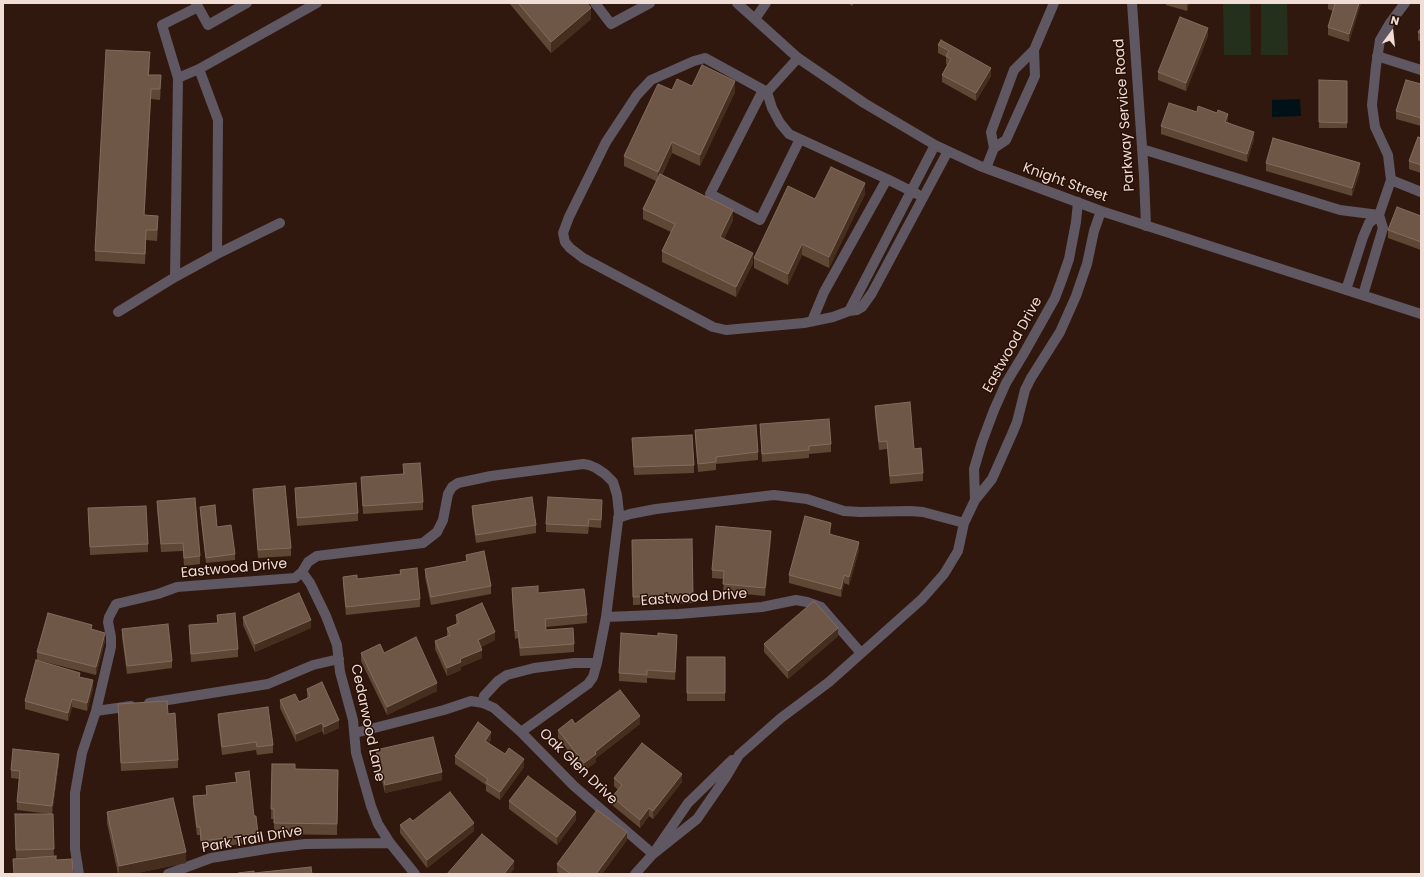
<!DOCTYPE html>
<html>
<head>
<meta charset="utf-8">
<style>
	body { margin:0 }
	#map { position:relative; width:1424px; height:877px; overflow:hidden; background:#31180e; font-family:Poppins,sans-serif }
	canvas { display:block }
	.frame { position:absolute; inset:0; border:4px solid #efddd6; pointer-events:none }
	.north { position:absolute; left:1372px; top:12px; width:40px; height:40px; -webkit-text-stroke:3px #270f06; paint-order:stroke; rotate:15deg; font-size:11px; font-weight:700; line-height:16px; text-align:center; color:#efddd6 }
	.north::after { content:''; display:block; margin:auto; width:14px; height:18px; background:#efddd6; clip-path:polygon(50% 0,100% 100%,50% 72%,0 100%) }
</style>
</head>
<body>
<div id="map">
<canvas width="1424" height="877"></canvas>
<div class="frame"></div>
<div class="north">N</div>
</div>
<script>
const ctx = document.querySelector('canvas').getContext('2d');
ctx.lineJoin = 'round';
function fill(path, color) {
  ctx.fillStyle = color;
  ctx.fill(path, 'evenodd');
}
function toPath(rows) {
  const path = new Path2D();
  for (const r of rows) {
    path.moveTo(r[0], r[1]);
    for (let i = 2; i < r.length; i += 2) path.lineTo(r[i], r[i + 1]);
  }
  return path;
}
function stroke(path, color, width, dash) {
  ctx.strokeStyle = color;
  ctx.lineWidth = width;
  ctx.lineCap = dash ? 'butt' : 'round';
  ctx.setLineDash(dash || []);
  ctx.stroke(path);
}
function drawText(font, color, halo, rows, align = 'center') {
  ctx.font = font + ' Poppins,sans-serif';
  ctx.lineWidth = 3;
  ctx.setLineDash([]);
  ctx.textBaseline = 'middle';
  ctx.strokeStyle = halo;
  ctx.fillStyle = color;
  for (const [text, x, y, turn = 0] of rows) {
    ctx.save();
    ctx.translate(x, y);
    ctx.rotate((+turn || 0) * Math.PI / 180);
    ctx.textAlign = isNaN(turn) ? turn : align;
    if (halo) ctx.strokeText(text, 0, 0);
    ctx.fillText(text, 0, 0);
    ctx.restore();
  }
}
const green = toPath([
	[1223,3,1250,3,1251,55,1224,55],
	[1261,3,1287,3,1288,55,1261,55]
]);
const water = toPath([
	[1300,99,1301,116,1272,117,1272,100]
]);
const minor = toPath([
	[196,3,208,25,247,3],
	[595,3,611,24,650,3],
	[737,3,798,58,864,103,935,145,980,166,1101,211,1421,314],
	[1132,3,1144,176,1146,226],
	[198,7,162,25,178,78,175,277,217,254,218,120,199,69],
	[755,19,766,3],
	[1034,50,1035,76,1006,140,994,148,991,132,1014,70,1034,50,1054,3],
	[1377,56,1421,70],
	[178,78,199,69,317,3],
	[763,90,710,194,760,220,800,139],
	[767,92,798,58],
	[935,145,849,311,857,310,862,307,872,293,948,151],
	[1142,149,1340,210,1379,215,1391,180,1388,155,1375,127,1372,105,1376,66,1380,40,1390,23,1405,3],
	[986,168,994,148],
	[887,179,917,194],
	[1391,180,1421,192],
	[217,254,280,223],
	[1346,290,1363,237,1369,223,1379,215,1383,228,1363,295],
	[118,312,175,277],
	[812,321,824,292,887,179,789,134,780,123,772,108,767,92,705,58,694,61,651,80,637,95,606,142,569,217,563,233,565,242,570,248,583,258,713,327,726,330,804,323,833,317,849,311],
	[975,500,974,469,982,442,994,410,1006,383,1023,355,1055,298,1061,282,1069,259,1076,222,1078,202],
	[618,518,630,514,656,509,774,495,807,499,844,511,860,512,910,511,923,512,964,523],
	[302,572,310,583,326,616,337,645,340,672,353,720,356,753,371,806,378,824,390,843,415,874],
	[606,617,679,614,762,607,796,600,807,602,821,607,861,653],
	[149,703,268,684,313,665,339,659],
	[483,703,484,696,498,681,507,675,534,668,574,663,597,663],
	[96,711,131,706],
	[355,733,444,710,471,701,483,703,494,708,521,732,574,786,653,854],
	[653,854,697,819,726,777,739,755,781,718,829,682,922,599,944,574,958,551,964,523,975,500,992,479,1012,434,1017,422,1025,390,1031,378,1060,332,1076,296,1087,264,1094,231,1101,211],
	[79,874,75,849,75,793,82,753,96,711,111,647,111,637,108,622,109,617,116,604,158,594,177,587,295,578,302,572,308,562,317,556,423,543,437,532,443,520,448,494,452,487,458,483,491,476,583,464,589,465,596,468,605,474,613,482,617,495,619,513,606,617,597,663,593,677,588,684,521,732],
	[168,874,211,858,272,848,305,844,390,843],
	[635,874,653,854,688,803,732,760]
]);
const wall = toPath([
	[509,3,587,3,591,19,551,53],
	[848,3,854,3,852,6],
	[1166,3,1189,3,1187,11,1166,5],
	[1328,3,1361,3,1349,42,1328,35,1328,27,1333,11,1328,9],
	[1421,28,1421,42,1418,40,1418,32],
	[1208,36,1186,91,1158,80,1158,72],
	[938,45,991,76,976,101,942,82,942,75,947,65,946,64,946,57,938,53],
	[150,63,149,75,161,86,160,100,151,99,144,215,158,227,157,241,146,240,145,264,95,261,95,251],
	[1319,80,1347,81,1347,128,1319,128],
	[1421,84,1421,126,1396,119,1396,111],
	[692,86,735,92,700,166,672,153,662,175,733,220,724,239,753,263,736,297,662,262,662,251,671,232,643,219,643,209,656,181,624,166,624,156,672,90],
	[1197,112,1228,122,1254,139,1247,162,1161,134,1161,126],
	[1421,138,1421,173,1409,169,1409,161],
	[1266,163,1360,171,1352,196,1266,171],
	[865,194,829,268,802,255,788,285,754,268,754,258,815,199],
	[1421,216,1421,250,1388,238,1388,230],
	[875,406,914,449,923,473,923,481,890,484,887,449,879,450,875,414],
	[760,424,831,444,831,452,809,454,809,458,762,462],
	[695,430,758,452,758,460,716,464,716,470,698,472,695,438],
	[632,438,694,465,694,473,634,475],
	[403,464,423,502,423,510,363,514,361,477,403,474],
	[295,488,358,513,358,521,297,526,295,496],
	[253,489,291,548,291,556,258,558,253,497],
	[157,501,200,556,200,564,184,566,183,551,161,552,157,509],
	[472,506,536,525,536,533,476,543,472,514],
	[200,507,217,527,235,554,235,560,206,563,200,512],
	[88,508,148,544,148,552,90,555],
	[602,508,601,528,589,527,588,534,546,532,546,524],
	[831,531,831,534,859,550,849,585,844,583,841,597,789,583,789,575],
	[692,539,693,603,633,605,632,540],
	[771,539,765,596,723,592,724,579,712,578,712,570],
	[466,555,491,586,491,594,431,605,425,577,425,569,466,561],
	[400,570,420,599,420,607,346,615,343,585,343,577,357,579,400,574],
	[512,588,538,593,587,615,587,623,546,627,546,630,574,644,574,652,520,656,518,638,515,639,512,596],
	[217,615,238,649,238,657,191,662,189,633,189,625,217,623],
	[456,615,495,640,481,647,482,658,461,667,461,670,447,676,435,649,435,641,447,636,447,628,456,624],
	[243,617,311,628,255,652,243,625],
	[122,629,172,661,172,668,127,674,122,637],
	[92,630,105,641,96,675,37,660,37,652],
	[658,636,677,643,675,680,647,678,647,683,619,681,619,673],
	[838,636,788,679,764,652,764,644],
	[361,653,384,653,437,691,387,715,361,661],
	[687,657,725,657,725,701,687,701],
	[80,677,93,688,87,711,72,707,68,721,25,709,25,701],
	[307,689,339,728,324,735,322,731,296,742,280,708,280,700,299,702,307,698],
	[118,704,168,714,178,760,178,768,121,771],
	[218,714,273,745,273,753,257,755,256,750,222,755,218,722],
	[575,724,640,724,596,758,596,762,584,771,558,738,558,730],
	[491,740,489,743,524,767,500,800,486,791,486,785,455,764,455,756],
	[376,750,442,780,385,793,376,758],
	[59,762,52,814,54,856,56,860,73,874,14,874,13,859,35,857,16,858,15,814,50,814,17,810,17,802,19,779,11,778,11,770],
	[272,764,295,769,338,770,337,835,274,834,274,819,271,819],
	[235,773,254,816,258,834,258,842,201,849,200,835,197,835,193,804,193,796,206,795,206,786,236,782],
	[614,778,682,782,653,819,649,816,640,828,612,805,612,797,618,790,614,786],
	[509,801,576,820,557,845,509,809],
	[107,812,186,863,132,874,118,874,107,823],
	[413,821,474,831,427,868,400,833,400,825],
	[627,840,602,874,561,874,557,872,557,864]
]);
const shadedWall = toPath([
	[1187,3,1189,3,1187,11],
	[1359,3,1361,3,1349,42,1349,34],
	[591,8,591,19,551,53,551,42],
	[1208,28,1208,36,1186,91,1186,83],
	[991,68,991,76,976,101,976,93],
	[161,75,161,86,160,100,160,89],
	[735,81,735,92,700,166,700,155],
	[151,89,151,99,144,226,144,215],
	[1228,114,1228,122,1225,130,1225,122],
	[1254,132,1254,139,1247,162,1247,154],
	[672,142,672,153,658,182,658,172],
	[1360,163,1360,171,1352,196,1352,188],
	[865,183,865,194,829,268,829,257],
	[733,210,733,220,720,248,720,237],
	[146,230,146,240,145,264,145,254],
	[802,244,802,255,788,285,788,274],
	[753,253,753,263,736,297,736,287],
	[831,523,831,531,829,542,829,534],
	[771,531,771,539,765,596,765,588],
	[859,542,859,550,849,585,849,577],
	[844,575,844,583,841,597,841,589],
	[311,620,311,628,255,652,255,644],
	[838,628,838,636,788,679,788,671],
	[495,632,495,640,478,648,478,640],
	[105,633,105,641,96,675,96,667],
	[677,635,677,643,675,680,675,672],
	[482,650,482,658,461,667,461,670,447,676,447,668,460,659],
	[93,680,93,688,87,711,87,703],
	[437,683,437,691,387,715,387,707],
	[72,699,72,707,68,721,68,713],
	[640,716,640,724,596,758,596,762,584,771,584,763,595,752],
	[339,720,339,728,324,735,324,727],
	[322,723,322,731,296,742,296,734],
	[491,732,491,740,485,749,485,741],
	[59,754,59,762,52,814,52,806],
	[524,759,524,767,500,800,500,792],
	[442,772,442,780,385,793,385,785],
	[682,774,682,782,653,819,653,811],
	[649,808,649,816,640,828,640,820],
	[576,812,576,820,557,845,557,837],
	[474,823,474,831,427,868,427,860],
	[627,832,627,840,602,874,596,874],
	[186,852,186,863,132,874,119,874,119,866],
	[514,861,514,869,510,874,504,874]
]);
const building = toPath([
	[518,3,587,3,591,8,551,42,518,3],
	[1333,3,1359,3,1349,34,1328,27,1335,4,1333,3],
	[1180,17,1208,28,1186,83,1158,72,1180,17],
	[1421,28,1421,34,1418,32,1421,28],
	[941,40,991,68,976,93,942,75,951,59,946,56,949,51,938,45,941,40],
	[106,50,150,52,148,75,161,75,160,89,151,89,144,215,158,216,157,230,146,230,145,254,95,251,106,50],
	[702,65,735,81,700,155,672,142,658,172,624,156,658,84,672,90,677,79,692,86,702,65],
	[1319,80,1347,81,1347,123,1319,122,1319,80],
	[1406,80,1421,84,1421,118,1396,111,1406,80],
	[1169,103,1197,112,1198,106,1217,113,1218,110,1228,114,1225,122,1254,132,1247,154,1161,126,1169,103],
	[1418,137,1421,138,1421,165,1409,161,1418,137],
	[1273,138,1360,163,1352,188,1266,163,1273,138],
	[831,167,865,183,829,257,802,244,788,274,754,258,788,186,815,199,831,167],
	[660,174,733,210,720,237,753,253,736,287,662,251,675,224,643,209,660,174],
	[1397,207,1421,216,1421,242,1388,230,1397,207],
	[910,402,914,449,921,448,923,473,890,476,887,441,879,442,875,406,910,402],
	[829,419,831,444,809,446,809,450,762,454,760,424,829,419],
	[756,425,758,452,716,457,716,462,698,464,695,430,756,425],
	[692,435,694,465,634,467,632,438,692,435],
	[420,463,423,502,363,506,361,477,404,474,403,464,420,463],
	[356,483,358,513,297,518,295,488,356,483],
	[285,486,291,548,258,550,253,489,285,486],
	[532,497,536,525,476,535,472,506,532,497],
	[548,497,602,500,601,520,589,519,588,526,546,524,548,497],
	[195,498,200,556,184,558,183,543,161,544,157,501,195,498],
	[215,505,217,527,231,525,235,554,206,558,200,507,215,505],
	[146,506,148,544,90,547,88,508,146,506],
	[805,516,831,523,829,534,859,542,849,577,844,575,841,589,789,575,805,516],
	[716,526,771,531,765,588,723,584,724,571,712,570,716,526],
	[692,539,693,595,633,597,632,540,692,539],
	[484,551,491,586,431,597,425,569,467,561,466,555,484,551],
	[417,568,420,599,346,607,343,577,357,575,357,579,401,574,400,570,417,568],
	[538,586,538,593,584,589,587,615,545,619,546,630,573,628,574,644,520,648,518,630,515,631,512,588,538,586],
	[299,593,311,620,255,644,243,617,299,593],
	[814,601,838,628,788,671,764,644,814,601],
	[482,603,495,632,478,640,482,650,460,659,461,662,447,668,435,641,450,635,447,628,459,623,456,615,482,603],
	[48,613,92,625,91,629,105,633,96,667,37,652,48,613],
	[235,613,238,649,191,654,189,625,218,623,217,615,235,613],
	[168,624,172,661,127,666,122,629,168,624],
	[621,633,658,636,658,633,677,635,675,672,647,670,647,675,619,673,621,633],
	[416,637,437,683,387,707,361,653,380,644,384,653,416,637],
	[687,657,725,657,725,693,687,693,687,657],
	[36,660,80,673,79,677,93,680,87,703,72,699,68,713,25,701,36,660],
	[322,682,339,720,324,727,322,723,296,734,280,700,295,694,299,702,310,697,307,689,322,682],
	[620,690,640,716,595,752,596,754,584,763,558,730,572,719,575,724,620,690],
	[167,701,168,714,175,713,178,760,121,763,118,704,167,701],
	[268,707,273,745,257,747,256,742,222,747,218,714,268,707],
	[478,722,491,732,485,741,505,754,509,748,524,759,500,792,486,783,488,779,455,756,478,722],
	[433,737,442,772,385,785,376,750,433,737],
	[642,743,682,774,653,811,649,808,640,820,612,797,622,785,614,778,642,743],
	[13,749,59,754,52,806,17,802,20,771,11,770,13,749],
	[272,764,295,764,295,769,338,770,337,824,274,823,274,809,271,809,272,764],
	[249,771,254,816,256,816,258,834,201,841,200,827,197,827,193,796,207,795,206,786,237,782,235,773,249,771],
	[528,776,576,812,557,837,509,801,528,776],
	[450,792,474,823,427,860,400,825,410,818,413,821,450,792],
	[173,798,186,852,119,866,107,812,173,798],
	[597,810,627,832,596,874,571,874,557,864,597,810],
	[15,814,53,814,54,849,16,850,15,814],
	[482,834,514,861,504,874,447,874,482,834],
	[56,856,56,860,72,859,73,874,14,874,13,859,56,856],
	[311,867,312,874,238,874,238,873,254,871,254,873,311,867]
]);
const streetNames = [
	["Parkway Service Road",1125,115,-94],
	["Knight Street",1065,183,20],
	["Eastwood Drive",1013,345,-61],
	["Eastwood Drive",234,569,-5],
	["Eastwood Drive",694,598,-4],
	["Cedarwood Lane",367,723,78],
	["Oak Glen Drive",578,767,44],
	["Park Trail Drive",252,840,-10]
];
fill(green, '#24301c');
fill(water, '#001218');
stroke(minor, '#5f5762', 10);
fill(wall, '#5f4736');
fill(shadedWall, '#462e1f');
fill(building, '#6e5747');
stroke(building, '#826c5e', 1);
drawText('14px', '#efddd6', '#270f06', streetNames);
</script>
</body>
</html>
